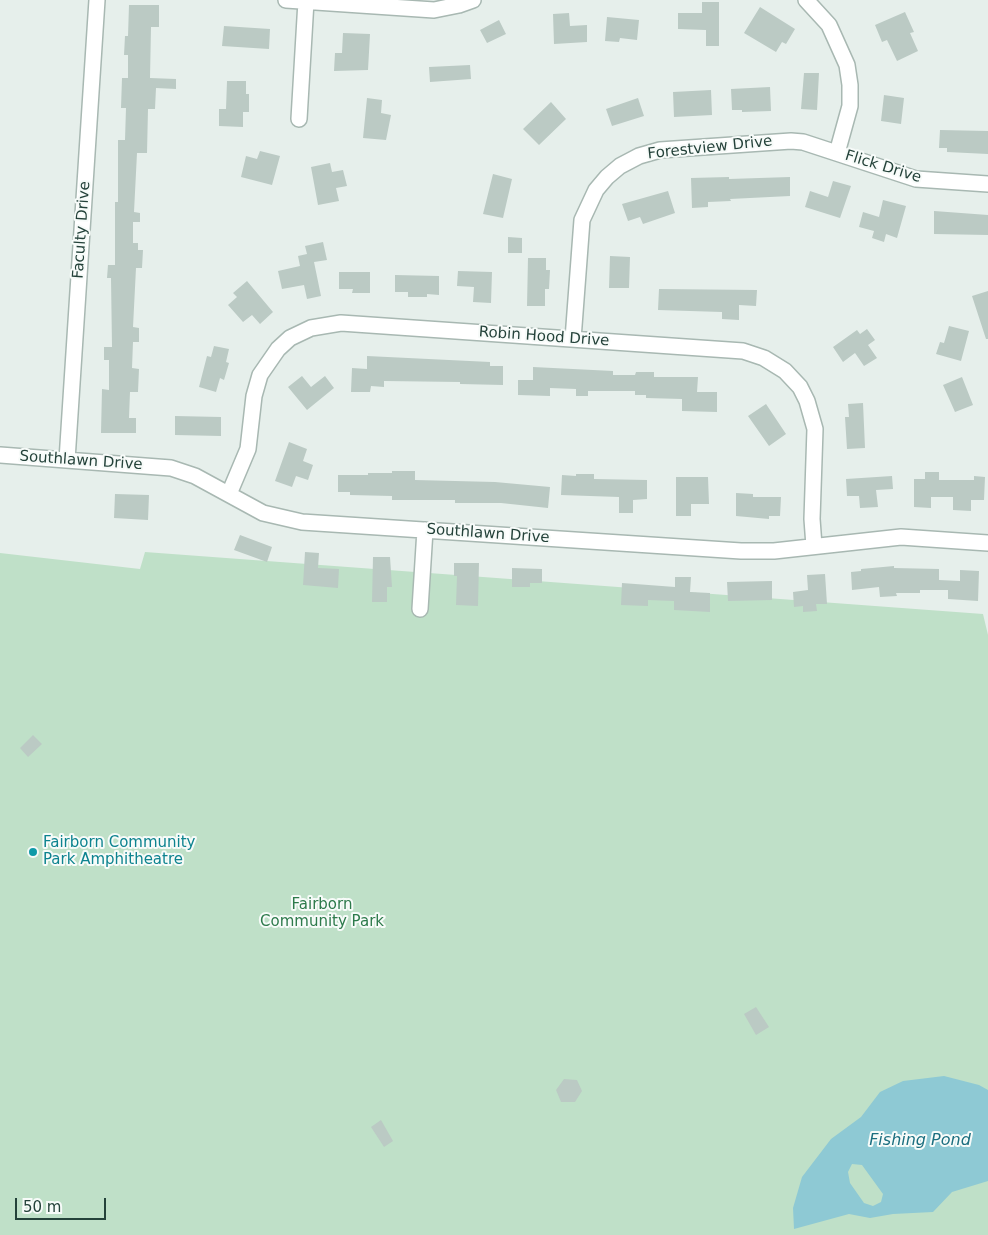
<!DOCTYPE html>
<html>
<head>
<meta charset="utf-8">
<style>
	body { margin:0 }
	#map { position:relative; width:988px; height:1235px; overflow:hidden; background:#e6efeb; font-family:"DejaVu Sans",sans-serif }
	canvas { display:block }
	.scale { position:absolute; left:15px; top:1198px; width:91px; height:22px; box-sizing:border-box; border:2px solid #24423a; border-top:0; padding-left:6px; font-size:15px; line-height:18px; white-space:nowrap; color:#24423a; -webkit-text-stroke:4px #f7fbf9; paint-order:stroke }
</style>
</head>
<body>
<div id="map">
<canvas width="988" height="1235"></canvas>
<div class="scale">50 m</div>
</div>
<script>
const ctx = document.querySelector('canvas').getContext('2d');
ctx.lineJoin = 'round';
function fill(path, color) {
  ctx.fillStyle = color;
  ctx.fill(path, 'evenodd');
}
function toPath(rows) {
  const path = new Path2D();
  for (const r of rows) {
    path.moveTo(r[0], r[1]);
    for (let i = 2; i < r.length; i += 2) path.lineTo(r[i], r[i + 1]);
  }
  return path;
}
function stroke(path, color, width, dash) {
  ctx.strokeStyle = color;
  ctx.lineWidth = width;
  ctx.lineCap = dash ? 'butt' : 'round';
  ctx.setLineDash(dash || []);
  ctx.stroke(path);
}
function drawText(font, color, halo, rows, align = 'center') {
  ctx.font = font + ' "DejaVu Sans",sans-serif';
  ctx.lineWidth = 4;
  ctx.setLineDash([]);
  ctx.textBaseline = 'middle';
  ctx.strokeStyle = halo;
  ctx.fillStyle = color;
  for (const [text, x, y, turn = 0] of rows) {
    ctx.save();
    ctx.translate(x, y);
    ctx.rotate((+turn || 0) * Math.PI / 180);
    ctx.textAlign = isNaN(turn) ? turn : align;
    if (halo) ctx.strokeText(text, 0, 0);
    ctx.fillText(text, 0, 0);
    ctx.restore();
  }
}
const green = toPath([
	[145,552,983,614,988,635,988,1235,0,1235,0,553,140,569]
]);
const water = toPath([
	[944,1076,979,1085,988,1090,988,1181,952,1192,933,1212,893,1214,870,1218,849,1214,794,1229,793,1208,802,1177,831,1139,861,1117,880,1092,903,1081],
	[852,1164,862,1165,883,1194,881,1202,873,1206,864,1203,850,1183,848,1172]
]);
const building = toPath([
	[702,2,719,2,719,46,706,46,706,30,678,29,678,13,702,13],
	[129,5,159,5,159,27,151,27,150,78,176,79,176,89,156,88,155,109,148,109,147,153,137,153,134,212,140,213,140,222,133,222,133,243,138,243,138,250,143,250,142,268,136,268,133,327,139,328,139,342,133,342,132,368,139,369,138,392,130,392,129,418,136,418,136,433,101,433,102,389,109,390,109,360,104,360,104,347,112,347,111,278,107,278,108,265,115,265,115,202,118,202,118,140,125,140,126,108,121,108,122,78,128,78,128,55,124,55,125,36,128,36],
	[760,7,795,29,786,44,782,42,776,52,744,33],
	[905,12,914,32,910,33,918,51,897,61,887,40,882,42,875,25],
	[569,13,570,26,587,25,587,42,554,44,553,14],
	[607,17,639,20,637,40,620,38,619,42,605,41],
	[499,20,506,34,487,43,480,30],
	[224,26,270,29,269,49,222,46],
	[343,33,370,34,368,70,334,71,335,53,342,53],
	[470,65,471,79,430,82,429,67],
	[804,73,819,73,817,110,801,109],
	[227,81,246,81,246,94,249,94,249,112,243,112,243,127,219,126,219,109,226,109],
	[770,87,771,111,742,112,742,110,732,110,731,89],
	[711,90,712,115,674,117,673,92],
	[884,95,904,98,901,124,881,121],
	[367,98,382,100,381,113,391,115,386,140,363,138],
	[638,98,644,116,612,126,606,109],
	[551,102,566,119,539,145,523,129],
	[940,130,988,131,988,154,947,152,947,148,939,148],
	[260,151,280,156,272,185,241,177,246,156,257,159],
	[330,163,332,172,343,170,347,186,336,188,339,201,318,205,311,167],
	[493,174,512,179,503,218,483,214],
	[729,177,729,179,790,177,790,196,730,199,731,201,708,202,708,207,692,208,691,178],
	[833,181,851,186,840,218,805,207,810,191,828,197],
	[668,191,675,213,643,224,640,217,628,221,622,204],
	[883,200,906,206,897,238,886,234,884,242,872,238,874,231,859,227,863,212,879,217],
	[934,211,988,215,988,235,934,234],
	[508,237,522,238,522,253,508,253],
	[323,242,327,260,314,262,321,296,307,299,304,285,282,289,278,271,300,266,298,256,307,254,305,246],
	[610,256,630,257,629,288,609,288],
	[528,258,546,258,546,270,550,270,549,289,545,289,545,306,527,306],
	[458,271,492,272,491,303,473,302,474,287,457,286],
	[339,272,370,272,370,293,352,293,353,289,339,289],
	[395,275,439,276,439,295,427,294,427,297,408,297,408,292,395,292],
	[247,281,273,312,260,324,252,315,243,322,228,305,237,297,233,293],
	[659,289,757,290,756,306,739,305,739,320,722,319,722,312,658,310],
	[988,291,988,339,986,339,972,296],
	[949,326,969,331,961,361,936,354,940,342,944,343],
	[867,329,875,340,868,345,877,358,864,366,855,353,843,362,833,347,857,330,860,334],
	[214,346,229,349,226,362,229,363,224,380,220,378,216,392,199,387,207,356,211,357],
	[367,356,490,362,490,366,503,366,503,385,460,384,460,382,384,381,384,387,371,386,370,392,351,392,352,368,367,369],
	[533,367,613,371,613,375,635,375,636,372,654,372,654,377,698,377,697,392,717,392,717,412,682,411,682,399,646,398,646,395,635,395,635,391,588,391,588,396,576,396,576,389,550,388,550,396,518,395,518,380,533,380],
	[302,376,311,387,325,376,334,388,307,410,288,387],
	[962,377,973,405,955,412,943,385],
	[863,403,865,448,847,449,845,417,849,417,848,404],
	[766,404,786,434,769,446,748,416],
	[175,416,221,417,221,436,175,435],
	[289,442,307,449,303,461,313,465,308,480,296,476,292,487,275,481],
	[392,471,415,471,415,480,495,482,550,487,548,508,501,503,455,503,455,500,392,500,392,496,350,495,350,492,338,492,338,475,368,475,368,473,392,473],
	[925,472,939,472,939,480,974,480,974,476,985,477,984,500,971,500,971,511,953,510,953,497,931,497,931,508,914,507,914,479,925,479],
	[576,474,594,474,594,479,647,480,647,499,633,500,633,513,619,513,619,497,561,495,562,475,576,476],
	[892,476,893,489,876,490,878,507,860,508,859,496,847,496,846,479],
	[676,477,708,477,709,504,691,504,691,516,676,516],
	[736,493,753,494,753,497,781,497,780,516,769,516,769,519,736,516],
	[115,494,149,495,148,520,114,518],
	[240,535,272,547,267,562,234,550],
	[305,552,319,553,318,568,339,569,338,588,303,585],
	[373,557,390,557,392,587,387,587,387,602,372,602],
	[454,563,479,563,478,606,456,605,457,576,454,576],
	[894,566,894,568,939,569,939,580,960,581,960,570,979,571,978,601,948,599,948,590,920,590,920,593,896,593,897,596,880,597,879,587,852,590,851,572,861,571,861,569],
	[512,568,542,569,542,583,530,583,530,587,512,587],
	[825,574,827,604,816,604,817,611,803,612,803,606,794,607,793,592,808,590,807,575],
	[675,577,691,577,690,592,710,593,710,612,674,610,674,601,648,600,648,606,621,605,622,583,675,587],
	[772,581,772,600,728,601,727,582],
	[33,735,42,744,28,757,20,748],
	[756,1007,769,1027,756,1035,744,1014],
	[564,1079,577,1080,582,1091,575,1102,561,1102,556,1090],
	[381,1120,393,1141,384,1147,371,1127]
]);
const minor = toPath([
	[286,0,434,10,459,5,473,0],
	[806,0,829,25,847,65,850,85,850,106,837,153],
	[299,119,306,1],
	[573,339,582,220,596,190,607,177,620,166,639,156,660,150,791,141,803,142,916,179,988,184],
	[0,455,171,468,195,476,263,513,302,522,741,551,774,551,901,537,988,543],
	[67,460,97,0],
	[229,494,248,449,254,396,260,375,278,349,290,338,311,328,341,323,743,351,764,358,785,371,800,387,807,401,815,429,812,519,814,546],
	[420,609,425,530]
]);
const markers = [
	[33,852,5,"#0f9aa8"]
];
const streetNames = [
	["Forestview Drive",710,148,-6],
	["Flick Drive",883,167,17],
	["Faculty Drive",82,230,-86],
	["Robin Hood Drive",544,337,4],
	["Southlawn Drive",81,461,4],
	["Southlawn Drive",488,534,4]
];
const cultureNames = [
	["Fairborn Community",43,843],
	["Park Amphitheatre",43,860]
];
const parkNames = [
	["Fairborn",322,905],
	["Community Park",322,922]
];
const waterNames = [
	["Fishing Pond",920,1141]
];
fill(green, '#bfe0c8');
fill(water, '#8ec9d4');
fill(building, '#bbcac4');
stroke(minor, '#a8b8b2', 18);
stroke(minor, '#fff', 15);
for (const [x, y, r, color] of markers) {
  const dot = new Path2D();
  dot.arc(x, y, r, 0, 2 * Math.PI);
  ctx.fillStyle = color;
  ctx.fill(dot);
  stroke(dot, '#f7fbf9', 2);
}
drawText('15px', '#24423a', '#f7fbf9', streetNames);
drawText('15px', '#0d838f', '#f7fbf9', cultureNames, 'left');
drawText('15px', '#2d7a4b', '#f7fbf9', parkNames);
drawText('italic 16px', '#1c6f80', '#f7fbf9', waterNames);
</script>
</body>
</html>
